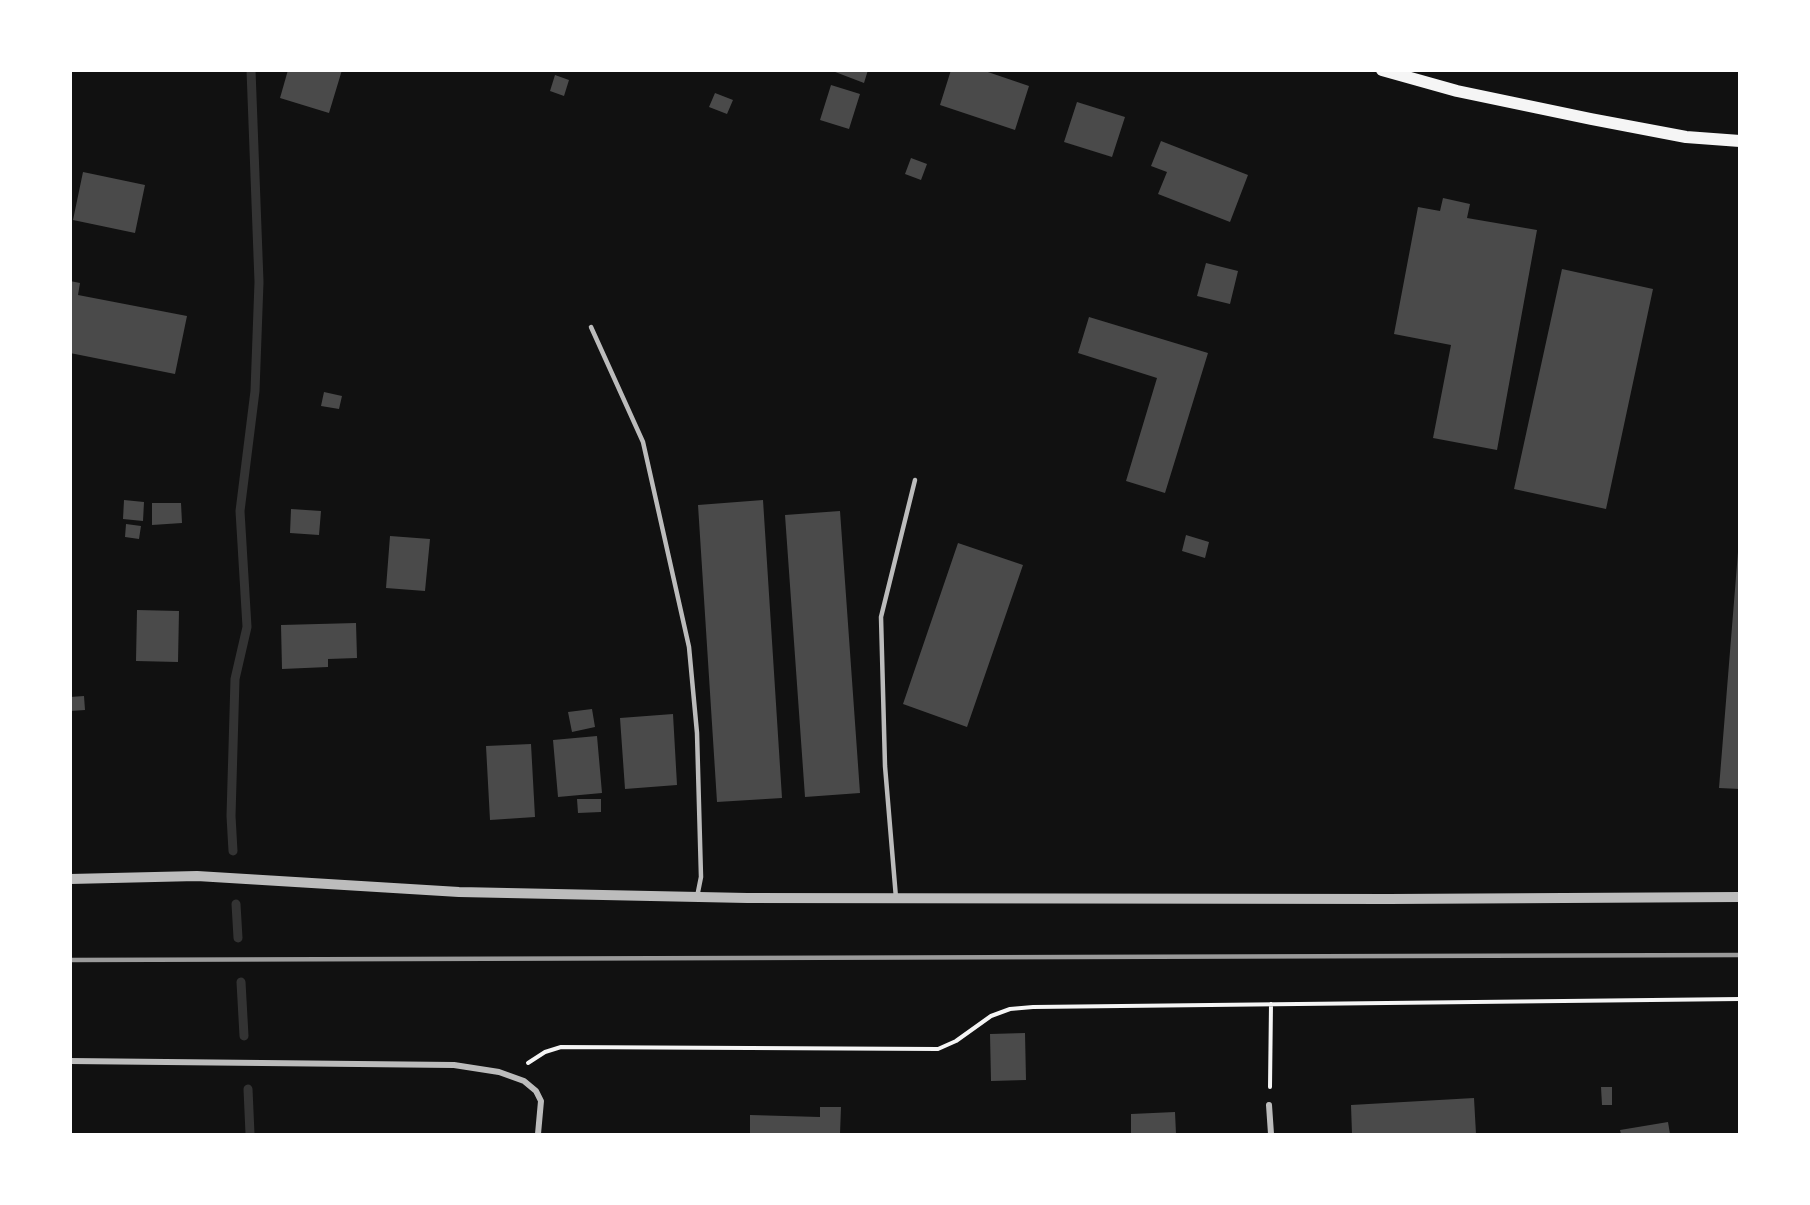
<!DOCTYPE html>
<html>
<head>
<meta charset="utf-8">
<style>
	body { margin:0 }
	#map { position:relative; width:1810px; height:1205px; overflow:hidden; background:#111; font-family:Rubik,sans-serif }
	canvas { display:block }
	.frame { position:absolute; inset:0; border:72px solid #fff; pointer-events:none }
</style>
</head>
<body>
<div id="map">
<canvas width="1810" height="1205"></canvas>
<div class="frame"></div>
</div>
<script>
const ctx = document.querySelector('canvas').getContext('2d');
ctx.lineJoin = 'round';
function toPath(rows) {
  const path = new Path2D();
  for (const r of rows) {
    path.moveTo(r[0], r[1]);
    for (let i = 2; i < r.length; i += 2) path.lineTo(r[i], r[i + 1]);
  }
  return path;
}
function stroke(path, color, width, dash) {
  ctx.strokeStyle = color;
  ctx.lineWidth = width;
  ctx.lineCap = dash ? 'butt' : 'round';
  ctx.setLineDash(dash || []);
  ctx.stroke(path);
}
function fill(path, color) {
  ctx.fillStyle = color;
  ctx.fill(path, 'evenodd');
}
const stream = toPath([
	[233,851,231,816,235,679,247,627,240,511,255,391,259,282,251,70],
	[236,904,238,938],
	[241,982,244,1036],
	[248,1089,250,1134]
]);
const building = toPath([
	[288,70,342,70,329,113,280,98],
	[830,70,868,70,864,83],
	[951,70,982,70,1029,86,1015,130,940,105],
	[555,75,569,80,564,96,550,91],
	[831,85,860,94,849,129,820,120],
	[715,93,733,100,727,114,709,107],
	[1077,102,1125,117,1112,157,1064,142],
	[1161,141,1248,175,1230,222,1158,194,1167,172,1151,166],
	[911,158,927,164,921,180,905,174],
	[83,172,145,185,135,233,73,220],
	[1443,198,1470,204,1467,218,1537,230,1497,450,1433,438,1451,345,1394,334,1418,207,1440,211],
	[1206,263,1238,271,1230,304,1197,296],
	[1562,269,1653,289,1606,509,1514,489],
	[70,281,80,283,78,295,187,316,175,374,70,353],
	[1089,317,1208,353,1165,493,1126,481,1157,378,1078,353],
	[324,392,342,396,339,409,321,406],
	[124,500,144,502,143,521,123,519],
	[763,500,782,798,717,802,698,505],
	[152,503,181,503,182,523,152,525],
	[291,509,321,511,319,535,290,533],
	[840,511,860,793,805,797,785,515],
	[126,524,141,526,139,539,125,537],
	[1186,535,1209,542,1205,558,1182,551],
	[390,536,430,539,425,591,386,588],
	[958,543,1023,565,967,727,903,704],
	[1738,552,1740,552,1740,789,1719,788],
	[137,610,179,611,178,662,136,661],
	[356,623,357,658,328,659,328,667,282,669,281,625],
	[84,696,85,710,70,711,70,697],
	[592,709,595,727,572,732,568,712],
	[673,714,677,785,625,789,620,718],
	[597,736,602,793,558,797,553,740],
	[531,744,535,817,490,820,486,746],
	[577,799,601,799,601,812,578,813],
	[1025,1033,1026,1080,991,1081,990,1034],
	[1601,1087,1612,1087,1612,1105,1602,1105],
	[1474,1098,1476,1134,1352,1134,1351,1105],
	[820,1107,841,1107,840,1134,750,1134,750,1115,820,1117],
	[1175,1112,1176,1134,1131,1134,1131,1114],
	[1668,1122,1670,1134,1621,1134,1620,1130]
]);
const path = toPath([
	[528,1063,545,1052,561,1047,938,1049,956,1041,991,1016,1010,1009,1033,1007,1740,999],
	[1270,1087,1271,1004]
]);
const service = toPath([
	[591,327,643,442,689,647,697,733,701,877,697,897],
	[896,898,885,766,881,617,915,480]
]);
const minor = toPath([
	[70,1061,454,1065,499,1072,524,1081,536,1091,541,1101,538,1134],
	[1269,1105,1271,1134]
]);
const tertiary = toPath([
	[70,879,197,876,459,892,747,898,1389,899,1740,897]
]);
const secondary = toPath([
	[1382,70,1457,91,1591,119,1686,137,1740,141]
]);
const rail = toPath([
	[70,960,1740,955]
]);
stroke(stream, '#333', 9);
fill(building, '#4a4a4a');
stroke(path, '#f5f5f5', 4);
stroke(service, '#bcbcbc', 4.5);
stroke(minor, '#bcbcbc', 6);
stroke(tertiary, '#bcbcbc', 10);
stroke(secondary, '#f5f5f5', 12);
stroke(rail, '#9a9a9a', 4.5);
</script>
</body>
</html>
